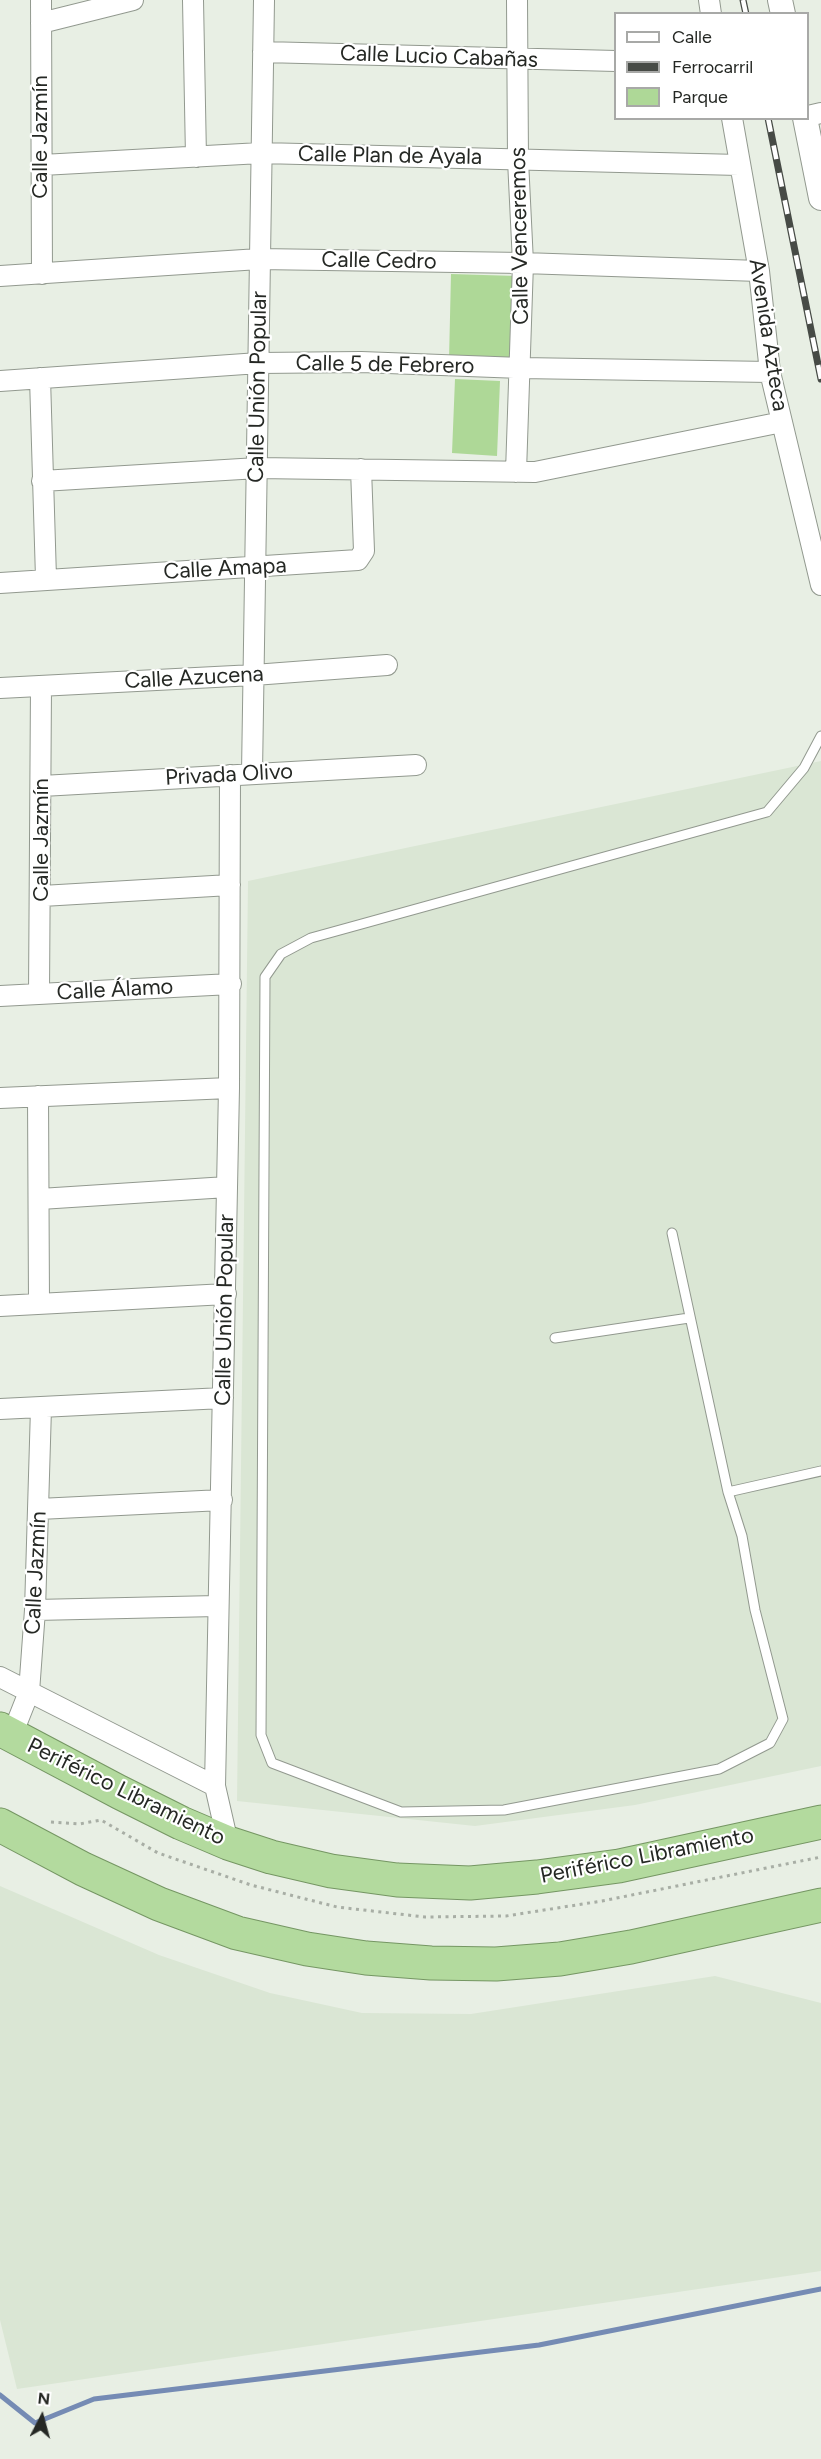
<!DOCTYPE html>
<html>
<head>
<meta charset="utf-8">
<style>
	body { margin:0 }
	#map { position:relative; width:821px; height:2459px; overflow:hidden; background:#e8efe4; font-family:Figtree,sans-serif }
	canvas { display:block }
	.legend { position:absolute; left:614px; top:12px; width:195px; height:108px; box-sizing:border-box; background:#fff; border:2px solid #a8a9a7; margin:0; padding:8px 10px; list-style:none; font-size:18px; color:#252824 }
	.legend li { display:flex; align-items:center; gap:12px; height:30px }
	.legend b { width:30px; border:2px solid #a8a9a7 }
	.north { position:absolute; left:12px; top:2387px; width:60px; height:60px; -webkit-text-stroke:4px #fff; paint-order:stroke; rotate:6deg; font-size:16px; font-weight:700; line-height:24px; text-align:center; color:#252824 }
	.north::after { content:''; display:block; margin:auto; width:21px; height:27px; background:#252824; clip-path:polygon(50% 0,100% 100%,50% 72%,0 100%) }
</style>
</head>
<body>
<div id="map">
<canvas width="821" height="2459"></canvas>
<ul class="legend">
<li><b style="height:8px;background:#fff"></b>Calle</li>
<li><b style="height:8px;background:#474b46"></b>Ferrocarril</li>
<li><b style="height:16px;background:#aed897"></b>Parque</li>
</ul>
<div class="north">N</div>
</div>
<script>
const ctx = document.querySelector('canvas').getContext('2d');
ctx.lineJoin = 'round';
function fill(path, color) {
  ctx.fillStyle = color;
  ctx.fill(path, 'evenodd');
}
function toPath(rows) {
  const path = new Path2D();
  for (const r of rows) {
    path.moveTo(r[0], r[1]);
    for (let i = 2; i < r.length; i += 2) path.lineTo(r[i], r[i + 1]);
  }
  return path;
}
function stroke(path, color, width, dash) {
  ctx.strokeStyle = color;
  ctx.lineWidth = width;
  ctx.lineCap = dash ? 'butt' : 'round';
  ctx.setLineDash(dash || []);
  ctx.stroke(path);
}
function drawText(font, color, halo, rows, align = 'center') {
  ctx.font = font + ' Figtree,sans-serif';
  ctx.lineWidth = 4.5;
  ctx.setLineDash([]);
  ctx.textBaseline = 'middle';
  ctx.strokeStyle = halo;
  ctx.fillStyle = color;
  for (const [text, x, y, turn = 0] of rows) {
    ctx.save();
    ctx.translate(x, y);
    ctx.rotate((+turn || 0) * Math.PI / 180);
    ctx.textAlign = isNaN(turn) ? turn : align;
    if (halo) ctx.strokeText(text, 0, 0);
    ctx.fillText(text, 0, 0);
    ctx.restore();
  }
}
const built = toPath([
	[821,761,821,1766,635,1805,475,1826,237,1801,248,881],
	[0,1886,159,1955,270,1993,362,2013,471,2014,715,1976,821,2003,821,2271,17,2389,0,2320]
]);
const green = toPath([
	[451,274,516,276,514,362,449,360],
	[455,379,500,381,497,456,452,453]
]);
const stream = toPath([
	[0,2395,35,2423,94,2399,539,2345,821,2289]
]);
const path = toPath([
	[51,1822,79,1824,101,1820,158,1853,251,1885,337,1907,425,1917,506,1916,602,1901,821,1857]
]);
const service = toPath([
	[672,1233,728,1492,742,1536,755,1610,783,1719,770,1743,719,1769,504,1810,401,1812,272,1763,261,1735,265,977,281,954,311,938,767,812,804,768,821,736],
	[555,1338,689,1318],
	[728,1492,821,1471]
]);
const minor = toPath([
	[41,0,42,274],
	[193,0,196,157],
	[709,0,711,14],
	[41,23,133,0],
	[263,52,616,61],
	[808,116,821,113],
	[732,118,759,271,770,372,821,585],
	[42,165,261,153,739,165],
	[0,276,259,259,523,263,759,271],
	[40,378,46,578],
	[0,381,259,363,361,362,521,368,770,372],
	[516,472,523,263,518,160,517,0],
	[42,481,258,468,535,472,782,422],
	[0,583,358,560,364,551,361,469],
	[0,688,254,675,387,665],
	[252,773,264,0],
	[42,786,416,765],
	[42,896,230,885],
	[39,994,41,686],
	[0,996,231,984],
	[38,1096,39,1303],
	[0,1098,229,1088],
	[40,1199,227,1187],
	[0,1306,226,1294],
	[0,1409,223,1398],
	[39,1509,222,1500],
	[35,1610,217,1606],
	[0,1677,215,1786],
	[12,1735,29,1692,35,1610,41,1408],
	[228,1843,215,1786,229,1088,230,775]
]);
const tertiary = toPath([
	[780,0,783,14],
	[805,118,821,198]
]);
const trunk = toPath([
	[0,1729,119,1792,181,1823,228,1843,271,1857,331,1871,397,1880,470,1883,537,1877,619,1866,821,1822],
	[0,1825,83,1869,159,1904,237,1933,307,1949,366,1958,431,1963,496,1964,560,1959,631,1947,821,1905]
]);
const rail = toPath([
	[743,0,746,14],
	[768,118,821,379]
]);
const streetNames = [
	["Calle Lucio Cabañas",439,57,2],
	["Calle Jazmín",41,137,-90],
	["Calle Plan de Ayala",390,156,1],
	["Calle Venceremos",520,236,-91],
	["Calle Cedro",379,261,1],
	["Avenida Azteca",768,335,81],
	["Calle 5 de Febrero",385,365,1],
	["Calle Unión Popular",258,387,-89],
	["Calle Amapa",225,569,-3],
	["Calle Azucena",194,678,-3],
	["Privada Olivo",229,775,-3],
	["Calle Jazmín",42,840,-90],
	["Calle Álamo",115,990,-3],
	["Calle Unión Popular",225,1310,-89],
	["Calle Jazmín",36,1573,-87],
	["Periférico Libramiento",126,1792,26],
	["Periférico Libramiento",647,1856,-11]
];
fill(built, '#dae6d4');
fill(green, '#aed897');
stroke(stream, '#758bb4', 5);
stroke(service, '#92998f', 11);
stroke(minor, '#92998f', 22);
stroke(tertiary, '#92998f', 26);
stroke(trunk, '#759663', 35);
stroke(path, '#a8aea5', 3, [3, 4.5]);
stroke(service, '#fff', 9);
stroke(minor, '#fff', 20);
stroke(tertiary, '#fff', 24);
stroke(trunk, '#b3da9e', 33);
stroke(rail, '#474b46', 7);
stroke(rail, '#fff', 4.5, [14]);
drawText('22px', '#252824', '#fff', streetNames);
</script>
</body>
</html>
